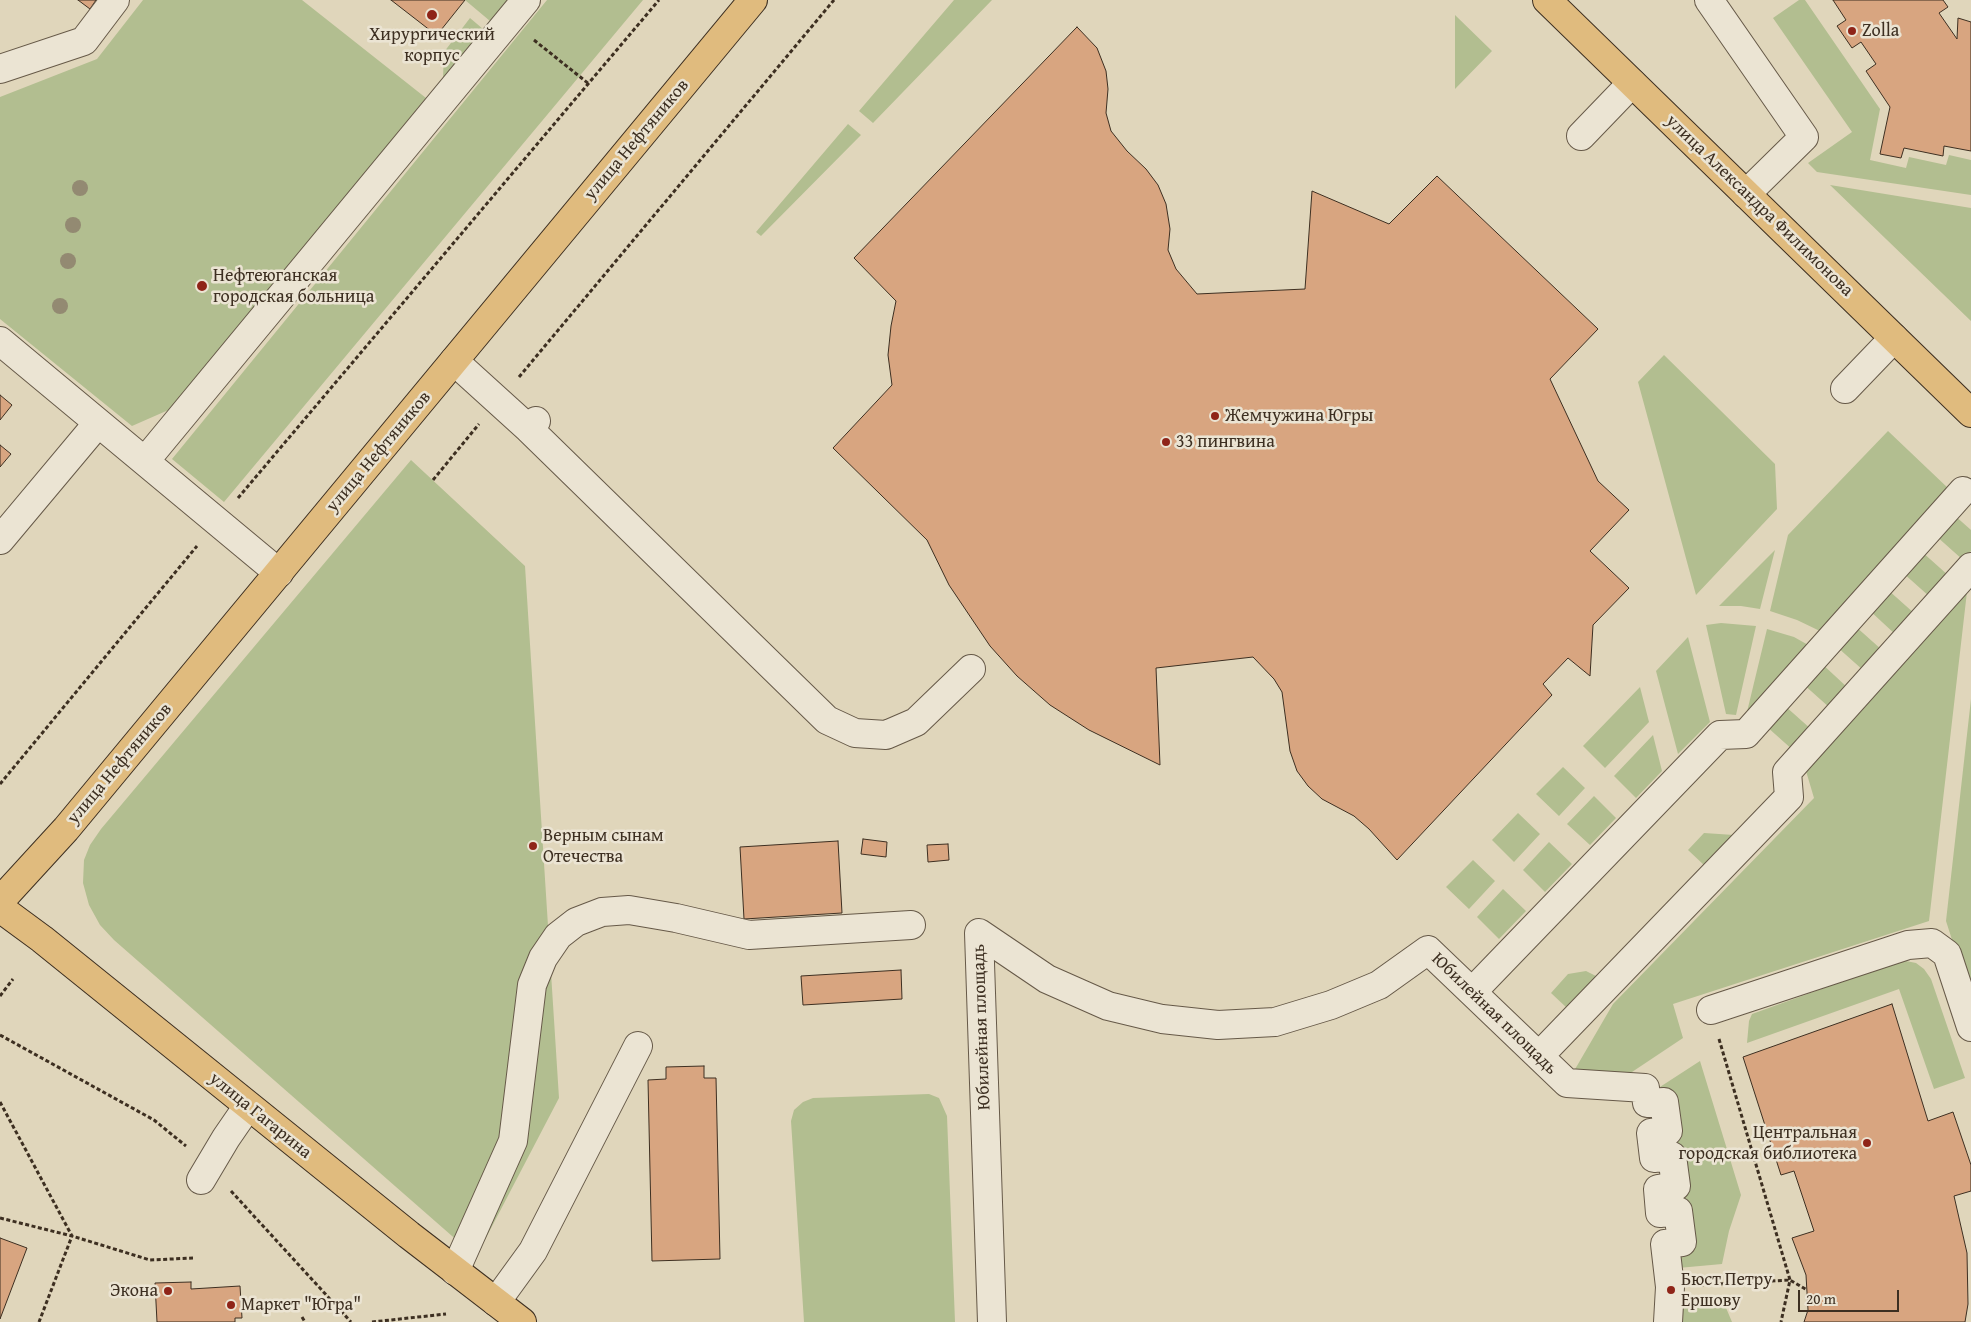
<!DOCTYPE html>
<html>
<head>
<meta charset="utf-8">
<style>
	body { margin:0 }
	#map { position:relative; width:1971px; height:1322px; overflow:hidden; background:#e0d6bb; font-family:"Gentium Book Plus",serif }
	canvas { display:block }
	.scale { position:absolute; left:1798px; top:1290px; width:101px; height:22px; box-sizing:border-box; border:2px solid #3d2f21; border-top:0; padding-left:6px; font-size:15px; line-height:18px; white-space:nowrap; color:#3d2f21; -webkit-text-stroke:4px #ebe4d3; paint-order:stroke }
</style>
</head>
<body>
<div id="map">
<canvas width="1971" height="1322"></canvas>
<div class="scale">20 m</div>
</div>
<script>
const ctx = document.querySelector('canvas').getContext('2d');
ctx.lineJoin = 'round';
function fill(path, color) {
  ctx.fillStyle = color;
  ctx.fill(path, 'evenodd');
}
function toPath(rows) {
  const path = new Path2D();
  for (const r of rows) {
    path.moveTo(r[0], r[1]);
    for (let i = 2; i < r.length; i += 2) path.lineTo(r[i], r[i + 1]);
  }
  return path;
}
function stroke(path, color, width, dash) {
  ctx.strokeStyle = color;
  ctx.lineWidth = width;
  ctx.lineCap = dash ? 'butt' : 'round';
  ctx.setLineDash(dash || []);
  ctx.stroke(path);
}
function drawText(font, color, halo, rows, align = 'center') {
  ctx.font = font + ' "Gentium Book Plus",serif';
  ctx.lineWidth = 5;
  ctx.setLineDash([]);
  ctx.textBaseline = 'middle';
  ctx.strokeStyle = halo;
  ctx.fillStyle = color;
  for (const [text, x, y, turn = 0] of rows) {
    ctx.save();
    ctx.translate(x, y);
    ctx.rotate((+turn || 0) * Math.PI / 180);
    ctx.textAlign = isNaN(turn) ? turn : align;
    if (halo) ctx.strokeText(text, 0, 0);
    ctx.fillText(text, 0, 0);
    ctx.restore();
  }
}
const green = toPath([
	[143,0,302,0,426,98,173,408,132,426,0,319,0,97,97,59],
	[465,0,508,0,490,21],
	[547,0,643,0,224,502,172,459],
	[954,0,992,0,873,123,859,111],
	[1799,0,1805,0,1880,109,1870,160,1906,168,1909,157,1946,165,1949,155,1971,160,1971,195,1817,172,1808,163,1852,132,1773,18],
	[1455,15,1492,51,1455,89],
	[470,18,483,29,443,78,444,52],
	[848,124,861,135,761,236,756,232],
	[1830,185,1971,208,1971,321],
	[1664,355,1775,464,1777,509,1696,595,1638,382],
	[1888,431,1949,489,1822,632,1797,620,1770,611,1788,535],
	[411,460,525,566,559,1098,476,1257,114,940,100,925,89,905,83,883,84,860,90,845,101,829],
	[1953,514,1971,530,1971,551,1963,560,1935,535],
	[1775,550,1760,609,1741,606,1719,606],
	[1921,551,1949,576,1930,597,1902,572],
	[1968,583,1929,921,1673,1004,1683,1038,1611,1086,1567,1083,1613,1004,1814,798,1806,771],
	[1887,589,1915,614,1896,635,1868,609],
	[1721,623,1756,626,1736,715,1726,714,1706,625],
	[1854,625,1882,650,1864,671,1836,646],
	[1767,629,1794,637,1810,646,1746,716],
	[1688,637,1710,722,1678,754,1656,671],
	[1820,662,1848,688,1830,708,1802,683],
	[1640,687,1649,722,1605,768,1583,746],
	[1971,699,1971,999,1946,921],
	[1784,705,1812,730,1794,751,1766,726],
	[1653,735,1662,771,1636,798,1614,776],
	[1563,767,1585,788,1559,816,1536,794],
	[1594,796,1616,818,1590,845,1567,824],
	[1518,813,1540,834,1514,862,1492,840],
	[1704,833,1734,835,1705,866,1688,850],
	[1549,842,1572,864,1545,892,1523,870],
	[1473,860,1495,881,1469,909,1446,887],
	[1503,889,1526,911,1499,939,1477,917],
	[1906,961,1916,963,1924,969,1931,979,1965,1078,1934,1089,1899,989,1747,1043,1749,1021,1752,1014,1896,962],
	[1586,971,1598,977,1568,1009,1551,993,1568,974],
	[1700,1061,1741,1195,1729,1231,1722,1264,1667,1269,1675,1186,1668,1131,1646,1096],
	[929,1094,939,1098,947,1116,955,1322,804,1322,791,1121,794,1110,803,1102,813,1098],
	[1724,1303,1732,1322,1668,1322,1669,1307]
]);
const building = toPath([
	[78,0,96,0,90,9,78,0],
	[391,0,465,0,441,30,431,31,391,0],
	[1833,0,1943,0,1948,7,1939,13,1957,39,1958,18,1971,22,1971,151,1944,146,1943,156,1904,148,1901,158,1880,154,1890,107,1866,71,1876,64,1861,42,1852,48,1837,26,1846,20,1833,0],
	[1077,27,1097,48,1106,71,1108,89,1106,113,1111,131,1127,151,1146,169,1158,185,1166,204,1170,229,1168,250,1176,269,1197,294,1305,289,1312,191,1389,224,1437,176,1598,329,1550,379,1598,481,1629,510,1590,551,1629,588,1593,625,1590,676,1568,658,1543,684,1552,695,1397,860,1369,829,1354,816,1322,799,1308,786,1297,771,1290,751,1282,692,1274,679,1253,657,1156,668,1160,765,1089,730,1050,705,1017,676,990,646,949,585,927,540,833,448,892,385,888,355,891,326,896,301,854,258,1077,27],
	[0,395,12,405,0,420,0,395],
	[0,445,11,454,0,467,0,445],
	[863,839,887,842,886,857,861,854,863,839],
	[838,841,842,913,744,919,740,847,838,841],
	[948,844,949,860,928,862,927,845,948,844],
	[901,970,902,999,803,1005,801,976,901,970],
	[1892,1004,1928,1121,1953,1112,1971,1165,1971,1191,1954,1196,1967,1253,1968,1304,1965,1322,1804,1322,1808,1310,1806,1275,1792,1238,1814,1231,1794,1171,1781,1175,1743,1057,1892,1004],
	[704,1066,704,1078,716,1078,720,1259,652,1261,648,1080,666,1079,666,1067,704,1066],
	[0,1238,27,1248,0,1319,0,1238],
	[191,1282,191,1289,240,1286,242,1318,235,1318,235,1322,157,1322,155,1283,191,1282]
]);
const path = toPath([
	[534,40,589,84],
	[519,377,834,0],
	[433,480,479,424],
	[238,498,659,0],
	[0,784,197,546],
	[0,996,13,979],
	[0,1035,154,1120,186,1146],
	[1719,1039,1790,1280,1781,1322],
	[0,1102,72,1236,39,1322],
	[231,1191,351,1322],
	[0,1218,72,1236,150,1260,193,1258],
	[1700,1285,1790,1280,1807,1290],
	[302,1317,305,1322],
	[372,1322,446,1314]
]);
const minor = toPath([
	[1709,0,1804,137,1746,194],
	[0,69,84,41,115,0],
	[1581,136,1632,83],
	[0,341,279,573],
	[454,361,529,429,536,421],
	[1845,389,1894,338],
	[529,429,827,720,855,733,886,735,916,722,971,669],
	[145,461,526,0],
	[0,540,98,423],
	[1472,992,1720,735,1746,734,1963,491],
	[1711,1010,1908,945,1932,943,1947,954,1971,1027],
	[1539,1056,1789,797,1787,772,1971,567],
	[201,1180,226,1138,248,1106],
	[455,1271,513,1141,532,985,543,958,558,936,576,922,602,912,629,910,676,918,749,935,911,925],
	[496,1302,533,1251,638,1046],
	[992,1322,979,933,1047,979,1108,1006,1162,1019,1218,1025,1275,1022,1331,1005,1379,985,1428,950,1567,1083,1645,1088,1647,1103,1664,1102,1668,1131,1651,1133,1654,1158,1672,1156,1676,1186,1658,1189,1660,1213,1678,1211,1682,1242,1665,1244,1670,1287,1668,1322]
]);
const major = toPath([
	[1547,0,1971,413],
	[0,901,66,829,753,0],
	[0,908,42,939,409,1235,522,1322]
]);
const trees = [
	[80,188],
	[73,225],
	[68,261],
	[60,306]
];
const markers = [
	[432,15,6,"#8f2418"],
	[1852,31,5,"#8f2418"],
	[202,286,6,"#8f2418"],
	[1215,416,5,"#8f2418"],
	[1166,442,5,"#8f2418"],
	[533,846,5,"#8f2418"],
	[1867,1143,5,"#8f2418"],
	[1671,1290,5,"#8f2418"],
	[168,1291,5,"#8f2418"],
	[231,1305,5,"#8f2418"]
];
const poiNames = [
	["Zolla",1862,31],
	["Хирургический",432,35,"center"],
	["корпус",432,56,"center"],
	["Нефтеюганская",213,276],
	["городская больница",213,297],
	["Жемчужина Югры",1225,416],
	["33 пингвина",1176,442],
	["Верным сынам",543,836],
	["Отечества",543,857],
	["Центральная",1857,1133,"right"],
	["городская библиотека",1857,1154,"right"],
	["Бюст Петру",1681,1280],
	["Ершову",1681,1301],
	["Экона",158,1291,"right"],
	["Маркет \"Югра\"",241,1305]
];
const streetNames = [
	["улица Нефтяников",637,140,-50],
	["улица Александра Филимонова",1759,206,44],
	["улица Нефтяников",379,452,-50],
	["улица Нефтяников",120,764,-50],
	["Юбилейная площадь",1494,1014,44],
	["Юбилейная площадь",982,1027,-92],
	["улица Гагарина",260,1116,39]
];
fill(green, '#b2be90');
fill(building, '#d8a580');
stroke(building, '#3d2f21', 1);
stroke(minor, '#665948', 30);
stroke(major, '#3d2f21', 30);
stroke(path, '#3d2f21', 3, [4, 2.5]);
stroke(minor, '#ebe4d3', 28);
stroke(major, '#e0bb7e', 28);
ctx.fillStyle = '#938a72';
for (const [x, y] of trees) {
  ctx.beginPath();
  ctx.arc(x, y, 8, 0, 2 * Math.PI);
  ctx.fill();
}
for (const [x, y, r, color] of markers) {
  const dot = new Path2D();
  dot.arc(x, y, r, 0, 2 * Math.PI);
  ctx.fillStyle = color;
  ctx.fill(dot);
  stroke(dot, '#ebe4d3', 2);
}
drawText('18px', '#3d2f21', '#ebe4d3', poiNames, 'left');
drawText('18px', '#3d2f21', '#ebe4d3', streetNames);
</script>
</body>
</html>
